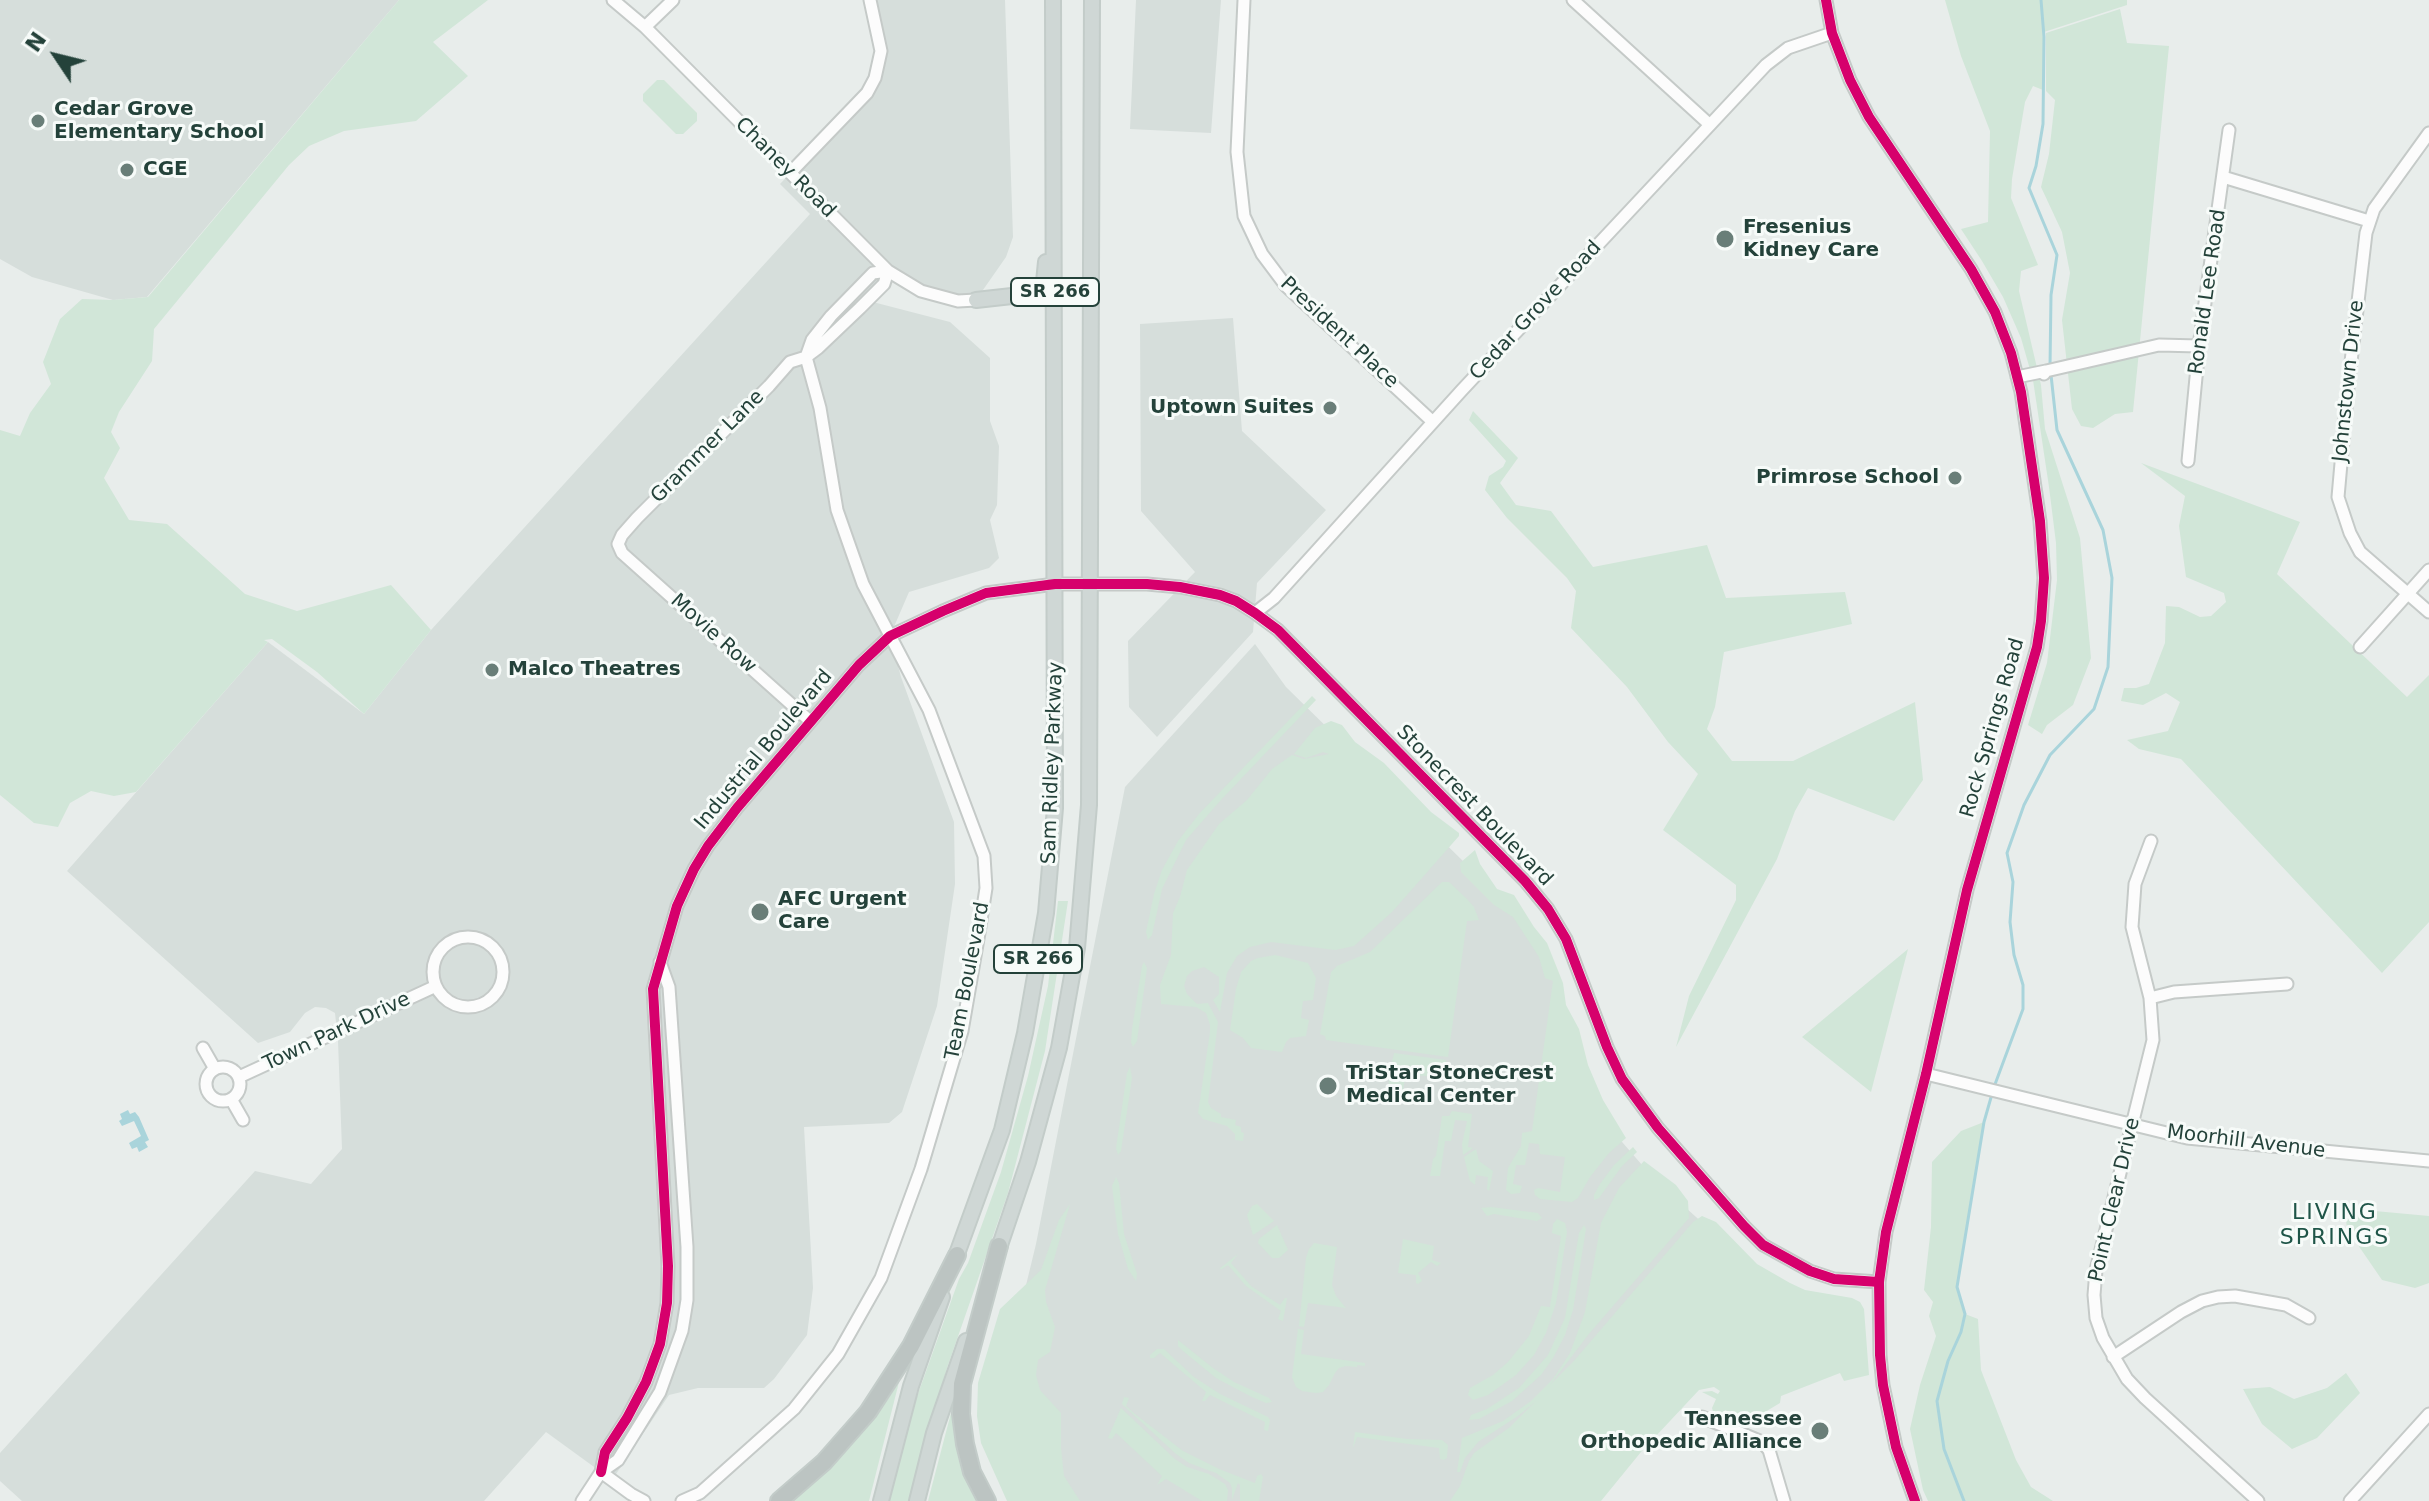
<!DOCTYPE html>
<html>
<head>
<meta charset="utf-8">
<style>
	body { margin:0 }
	#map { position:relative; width:2429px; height:1501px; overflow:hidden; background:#e8edeb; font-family:"DejaVu Sans",sans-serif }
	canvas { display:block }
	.north { position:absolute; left:16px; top:16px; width:80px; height:80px; -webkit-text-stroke:6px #f7fbf9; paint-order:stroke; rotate:305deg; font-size:22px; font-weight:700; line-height:32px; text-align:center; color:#24423a }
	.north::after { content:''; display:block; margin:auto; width:28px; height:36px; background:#24423a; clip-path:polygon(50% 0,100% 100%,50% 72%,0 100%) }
</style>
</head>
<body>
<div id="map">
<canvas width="2429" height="1501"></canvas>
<div class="north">N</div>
</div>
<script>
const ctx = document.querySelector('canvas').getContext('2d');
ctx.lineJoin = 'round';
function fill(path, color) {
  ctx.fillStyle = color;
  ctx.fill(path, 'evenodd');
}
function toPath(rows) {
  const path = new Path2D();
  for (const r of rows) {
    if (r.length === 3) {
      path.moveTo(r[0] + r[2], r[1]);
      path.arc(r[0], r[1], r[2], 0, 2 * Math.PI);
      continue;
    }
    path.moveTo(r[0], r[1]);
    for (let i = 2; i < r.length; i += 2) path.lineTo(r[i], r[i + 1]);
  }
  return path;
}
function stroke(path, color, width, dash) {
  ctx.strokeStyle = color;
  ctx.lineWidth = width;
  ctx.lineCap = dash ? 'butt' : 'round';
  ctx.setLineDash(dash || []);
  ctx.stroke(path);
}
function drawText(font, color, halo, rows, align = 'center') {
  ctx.font = font + ' "DejaVu Sans",sans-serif';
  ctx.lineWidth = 6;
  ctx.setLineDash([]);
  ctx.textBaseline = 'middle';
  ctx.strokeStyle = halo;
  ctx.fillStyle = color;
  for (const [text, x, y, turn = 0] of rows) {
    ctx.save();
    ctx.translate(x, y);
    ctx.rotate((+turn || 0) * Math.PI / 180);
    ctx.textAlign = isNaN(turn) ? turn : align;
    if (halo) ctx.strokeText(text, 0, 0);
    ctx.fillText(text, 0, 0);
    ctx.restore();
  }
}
const built = toPath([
	[0,0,399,0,147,297,113,300,32,277,0,259],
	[870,0,1005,0,1013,237,1006,257,976,300,958,301,888,271,869,301,950,322,990,358,990,421,999,446,997,505,990,520,999,558,989,568,909,592,890,636,901,677,954,822,955,884,937,1006,902,1112,889,1123,804,1127,813,1288,807,1335,774,1379,764,1388,698,1388,669,1395,612,1480,546,1432,484,1501,22,1501,0,1481,0,1453,255,1171,311,1184,342,1149,338,1041,335,1013,326,1008,315,1007,305,1013,290,1032,258,1043,67,871,268,642,364,714,431,630,810,214,780,184,867,93,880,64],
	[1136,0,1221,0,1211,133,1130,129],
	[1233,318,1242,431,1326,510,1257,583,1253,632,1157,737,1129,707,1128,641,1195,572,1141,511,1140,324],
	[1255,644,1286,687,1524,921,1553,973,1610,1128,1655,1180,1716,1235,1567,1501,1024,1501,997,1405,1036,1244,1125,787]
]);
const green = toPath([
	[399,0,488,0,433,42,468,76,416,121,344,131,309,146,289,165,154,329,152,361,119,412,111,432,120,448,104,478,129,520,167,524,245,594,297,611,391,585,431,630,364,714,317,672,272,639,264,640,268,642,136,792,114,796,91,791,70,803,58,827,34,823,0,795,0,430,20,436,30,413,51,384,43,362,60,319,82,299,113,300,148,297],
	[1945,0,2127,0,2127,5,2044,32,2043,90,2033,86,2025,102,2012,179,2011,198,2038,265,2021,271,2019,291,2041,385,2045,429,2080,538,2091,658,2073,705,2047,725,2042,734,2028,725,2047,663,2057,580,2056,543,2049,487,2033,380,2021,338,2003,297,1982,261,1961,229,1988,222,1990,131,1961,56],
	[2120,9,2127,43,2169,46,2133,412,2115,414,2093,428,2081,426,2072,409,2062,320,2070,273,2062,232,2041,187,2049,154,2055,100,2046,91,2046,33],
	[657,80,664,80,697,113,697,121,683,134,676,134,643,101,643,94],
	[1473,411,1518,458,1500,483,1516,505,1551,511,1593,567,1707,545,1726,598,1845,592,1852,624,1724,652,1715,707,1707,729,1732,761,1793,761,1915,702,1923,780,1894,821,1808,788,1795,811,1777,859,1676,1047,1689,996,1736,900,1736,885,1663,830,1698,774,1668,742,1627,687,1571,628,1576,591,1567,578,1507,518,1485,490,1489,476,1503,467,1506,461,1469,420],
	[2141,463,2300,522,2277,574,2407,697,2429,675,2429,922,2382,973,2181,759,2139,749,2127,740,2168,731,2180,702,2166,693,2143,705,2121,701,2124,688,2136,688,2149,684,2165,643,2166,606,2179,607,2200,617,2211,616,2226,602,2224,593,2186,577,2179,526,2185,496],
	[1312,696,1316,700,1220,801,1186,840,1162,889,1152,935,1148,940,1146,932,1154,894,1162,870,1178,841,1199,814],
	[1331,721,1342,725,1355,742,1384,763,1431,812,1459,833,1459,836,1392,912,1354,946,1335,950,1271,942,1250,947,1237,956,1227,973,1220,1012,1213,1000,1219,994,1219,977,1204,967,1192,971,1187,976,1184,986,1187,994,1197,1004,1208,1003,1218,1022,1208,1102,1211,1108,1221,1114,1221,1117,1236,1120,1235,1125,1241,1127,1241,1132,1244,1133,1243,1141,1235,1140,1235,1134,1227,1126,1203,1119,1198,1113,1210,1032,1210,1025,1206,1013,1196,1007,1161,1004,1160,985,1171,955,1173,913,1180,897,1187,870,1219,824,1247,800,1272,769,1292,755,1304,759,1329,754,1323,752,1306,758,1294,754,1315,728],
	[1475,850,1480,864,1497,889,1514,895,1534,927,1547,943,1563,983,1566,1005,1579,1029,1588,1065,1603,1100,1626,1138,1609,1153,1590,1177,1578,1198,1572,1202,1540,1199,1535,1195,1534,1190,1538,1188,1560,1192,1565,1157,1540,1154,1539,1144,1529,1143,1525,1165,1516,1165,1513,1184,1522,1186,1520,1193,1511,1194,1506,1190,1508,1168,1521,1146,1522,1133,1532,1131,1553,981,1545,978,1539,957,1513,917,1494,905,1461,872,1460,863],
	[1442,882,1449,882,1467,899,1474,907,1479,920,1467,921,1448,1057,1326,1040,1325,1036,1320,1034,1331,972,1337,966,1370,952],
	[1058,901,1068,901,1045,1051,1008,1193,947,1368,909,1501,889,1501,914,1405,959,1279,968,1263,1001,1172,1028,1076,1048,986],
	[1908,949,1871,1092,1802,1037],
	[1275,955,1308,963,1316,978,1313,1000,1303,1001,1301,1018,1309,1020,1306,1036,1290,1038,1286,1042,1282,1052,1251,1048,1243,1038,1230,1030,1236,989,1241,972,1251,961,1258,958],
	[1144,962,1147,968,1137,1041,1133,1047,1131,1042,1132,1029,1142,966],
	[1394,1053,1446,1060,1444,1078,1406,1074,1403,1090,1401,1093,1388,1091,1389,1080,1395,1081,1399,1074,1398,1068,1391,1066],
	[1130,1067,1132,1078,1121,1151,1118,1155,1116,1148,1127,1073],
	[1452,1111,1472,1114,1468,1147,1473,1148,1463,1155,1462,1144,1467,1121,1455,1120,1451,1141,1445,1141,1440,1176,1430,1176,1433,1159,1436,1156,1442,1116,1449,1116],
	[1984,1122,1957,1287,1965,1314,1978,1319,1981,1370,2016,1460,2031,1487,2053,1501,1928,1501,1923,1490,1910,1429,1920,1385,1936,1336,1929,1316,1933,1302,1924,1290,1931,1227,1932,1162,1961,1131],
	[1633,1147,1637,1152,1622,1166,1599,1198,1594,1200,1594,1195,1600,1184,1614,1165],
	[1476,1149,1479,1161,1493,1171,1489,1191,1487,1189,1488,1177,1476,1175,1475,1185,1470,1181,1464,1157],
	[1644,1161,1676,1185,1688,1201,1689,1218,1588,1335,1550,1385,1573,1362,1693,1222,1702,1216,1716,1222,1757,1264,1790,1283,1805,1290,1852,1298,1860,1302,1864,1309,1869,1375,1844,1381,1840,1373,1781,1396,1780,1403,1765,1412,1770,1426,1765,1428,1725,1410,1721,1417,1714,1415,1712,1408,1716,1399,1702,1392,1712,1391,1718,1394,1720,1391,1714,1387,1699,1390,1641,1452,1601,1501,1450,1501,1460,1486,1469,1461,1474,1453,1510,1427,1536,1401,1518,1416,1478,1442,1465,1458,1460,1472,1457,1472,1462,1438,1503,1421,1531,1401,1553,1379,1570,1353,1585,1312,1601,1223,1619,1188],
	[1116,1177,1119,1183,1124,1234,1137,1274,1136,1281,1128,1269,1118,1234,1112,1186],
	[1070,1204,1045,1290,1046,1302,1055,1327,1050,1352,1038,1360,1036,1375,1040,1390,1061,1413,1061,1448,1064,1476,1080,1501,1007,1501,981,1443,977,1416,978,1383,1000,1309,1041,1270,1059,1220],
	[1257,1204,1274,1221,1253,1235,1247,1215,1252,1206],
	[1491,1207,1538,1213,1542,1218,1537,1221,1494,1214,1487,1216,1481,1208],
	[2364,1210,2429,1216,2429,1283,2415,1288,2382,1280,2347,1229,2345,1211],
	[1557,1219,1565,1223,1567,1232,1556,1303,1546,1333,1534,1355,1516,1375,1488,1395,1473,1400,1468,1395,1470,1388,1493,1375,1508,1362,1529,1336,1541,1306,1550,1307,1561,1236,1552,1233,1553,1224],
	[1277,1225,1288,1250,1279,1258,1272,1258,1258,1243,1259,1239],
	[1584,1225,1586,1229,1573,1310,1565,1335,1553,1358,1541,1375,1512,1401,1479,1419,1469,1420,1471,1415,1487,1409,1519,1388,1548,1355,1565,1318,1579,1233],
	[1403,1239,1434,1246,1432,1260,1441,1263,1437,1266,1431,1262,1418,1273,1422,1281,1418,1284,1416,1283,1416,1275,1398,1273],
	[1314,1243,1337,1247,1332,1285,1336,1296,1346,1308,1308,1303,1304,1327,1299,1326,1306,1258,1309,1249],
	[1238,1254,1231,1263,1251,1286,1280,1305,1285,1298,1287,1298,1283,1321,1278,1319,1281,1311,1246,1286,1228,1265,1222,1269,1219,1269],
	[1298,1329,1304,1330,1301,1354,1365,1363,1365,1366,1357,1365,1357,1367,1346,1366,1339,1368,1335,1373,1329,1385,1323,1392,1316,1393,1302,1391,1296,1387,1292,1377],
	[1178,1340,1213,1368,1234,1382,1269,1398,1272,1402,1266,1403,1250,1396,1216,1378,1183,1351,1178,1346],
	[1157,1349,1164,1349,1194,1377,1220,1394,1268,1417,1270,1420,1268,1431,1264,1430,1265,1422,1210,1395,1205,1401,1202,1401,1206,1392,1160,1353,1154,1358,1150,1358,1150,1355],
	[2346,1373,2360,1393,2317,1438,2292,1449,2262,1424,2243,1389,2270,1387,2294,1399,2327,1388],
	[899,1382,869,1501,789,1501,841,1453,888,1399],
	[1124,1397,1129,1398,1126,1406,1135,1414,1183,1451,1219,1469,1255,1483,1257,1476,1261,1474,1263,1477,1259,1501,1240,1501,1240,1485,1238,1483,1232,1500,1232,1488,1230,1483,1216,1473,1189,1463,1176,1454,1124,1406,1122,1404],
	[1121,1408,1175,1459,1187,1467,1209,1474,1225,1484,1228,1490,1227,1501,1202,1501,1166,1479,1157,1485,1162,1476,1116,1433,1112,1439,1108,1438],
	[954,1412,983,1501,928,1501,951,1413],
	[1355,1432,1407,1439,1442,1440,1448,1445,1447,1458,1444,1460,1440,1459,1439,1448,1357,1437,1353,1448]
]);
const water = toPath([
	[128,1110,130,1114,135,1112,139,1117,149,1140,145,1142,148,1147,139,1152,137,1147,132,1149,129,1143,141,1136,134,1121,122,1126,119,1121,122,1119,120,1114]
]);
const stream = toPath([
	[2041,0,2044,37,2043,124,2036,166,2029,188,2057,255,2051,295,2050,367],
	[1994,1087,2023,1009,2023,985,2014,955,2010,922,2013,882,2007,853,2024,805,2050,755,2094,709,2108,667,2112,578,2103,530,2057,430,2051,375],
	[1964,1501,1944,1449,1937,1401,1948,1361,1961,1332,1965,1314,1957,1287,1984,1122,1992,1094]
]);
const minor = toPath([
	[613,0,645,27,888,271,921,291,958,301,976,300],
	[1244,0,1237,152,1244,216,1262,254,1286,286,1433,422],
	[1573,0,1709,124],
	[1826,0,1832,33,1850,80,1869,117,1971,269,1995,312,2011,353,2021,392,2040,521,2044,578,2041,621,2037,647,1967,890,1926,1074,1886,1232,1879,1282,1880,1355,1883,1385,1896,1447,1915,1501],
	[645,27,673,0],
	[2429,133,2374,209,2366,233,2347,396,2338,497,2350,533,2360,552,2429,612],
	[791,172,867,93,875,78,881,51,870,0],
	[2223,177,2369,221],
	[2017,377,2046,371,2044,374,2046,371,2159,345,2199,346],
	[2188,461,2199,346,2229,130],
	[1255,613,1274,598,1462,390,1766,65,1788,48,1832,33],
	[2360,647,2429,570],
	[810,721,622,553,618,544,622,535,637,518,769,386,790,362,806,357,818,348,860,308,884,284,888,271],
	[2151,841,2135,884,2132,927,2150,998,2153,1040,2096,1270,2094,1295,2096,1318,2103,1338,2127,1379,2145,1398,2258,1501],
	[468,972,35],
	[2150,998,2174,992,2287,984],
	[203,1048,215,1069],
	[223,1084,17],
	[1926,1074,2187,1138,2429,1161],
	[239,1077,436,986],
	[231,1099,243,1120],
	[2113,1357,2181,1312,2202,1301,2218,1297,2235,1296,2286,1305,2309,1318],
	[1702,1417,1762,1442,1769,1450,1784,1501],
	[601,1472,605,1452,627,1418,646,1382,660,1344,667,1303,668,1266,653,989,677,906,694,869,708,846,737,808,859,665,890,636,943,611,986,593,1055,584,1147,584,1180,587,1220,595,1236,601,1255,613,1278,630,1525,881,1548,909,1566,939,1607,1047,1622,1079,1658,1128,1744,1226,1763,1245,1810,1271,1834,1279,1879,1282],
	[601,1472,631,1494,644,1501],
	[582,1501,601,1472,618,1460,660,1392,682,1331,687,1300,687,1247,669,987,660,962],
	[682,1501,700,1493,794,1409,838,1354,881,1278,921,1169,962,1031,979,933,986,888,984,856,929,710,863,584,837,510,820,408,806,357,812,340,831,316,873,273,888,271],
	[2350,1501,2429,1414]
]);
const major = toPath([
	[976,300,1030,294,1038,289,1044,282,1046,262],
	[996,1257,1028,1162,1059,1048,1077,948,1089,805,1092,0],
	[954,1262,1002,1130,1025,1033,1046,913,1055,808,1053,0],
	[881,1501,911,1386,942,1297],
	[917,1501,934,1433,966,1341]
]);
const highway = toPath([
	[779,1501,824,1462,868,1412,911,1346,957,1255],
	[987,1501,972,1472,965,1444,961,1414,962,1384,999,1246]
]);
const cycleway = toPath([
	[1826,0,1832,33,1850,80,1869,117,1971,269,1995,312,2011,353,2021,392,2040,521,2044,578,2041,621,2037,647,1967,890,1926,1074,1886,1232,1879,1282,1880,1355,1883,1385,1896,1447,1915,1501],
	[601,1472,605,1452,627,1418,646,1382,660,1344,667,1303,668,1266,653,989,677,906,694,869,708,846,737,808,859,665,890,636,943,611,986,593,1055,584,1147,584,1180,587,1220,595,1236,601,1255,613,1278,630,1525,881,1548,909,1566,939,1607,1047,1622,1079,1658,1128,1744,1226,1763,1245,1810,1271,1834,1279,1879,1282]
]);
const markers = [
	[38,121,8,"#697e78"],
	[127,170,8,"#697e78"],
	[1725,239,10,"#697e78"],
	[1330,408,8,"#697e78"],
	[1955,478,8,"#697e78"],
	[492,670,8,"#697e78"],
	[760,912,10,"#697e78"],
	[1328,1086,10,"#697e78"],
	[1820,1431,10,"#697e78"]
];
const shields = [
	[1055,292,88],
	[1038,959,88]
];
const shieldNames = [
	["SR 266",1055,292],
	["SR 266",1038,959]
];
const poiNames = [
	["Cedar Grove",54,110],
	["Elementary School",54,133],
	["CGE",143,170],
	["Fresenius",1743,228],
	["Kidney Care",1743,251],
	["Uptown Suites",1314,408,"right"],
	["Primrose School",1939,478,"right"],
	["Malco Theatres",508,670],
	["AFC Urgent",778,900],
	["Care",778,923],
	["TriStar StoneCrest",1346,1074],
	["Medical Center",1346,1097],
	["Tennessee",1802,1420,"right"],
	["Orthopedic Alliance",1802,1443,"right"]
];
const streetNames = [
	["Chaney Road",785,168,45],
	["Ronald Lee Road",2208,292,-82],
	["Cedar Grove Road",1536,311,-47],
	["President Place",1339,333,43],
	["Johnstown Drive",2349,381,-84],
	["Grammer Lane",708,447,-45],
	["Movie Row",713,634,42],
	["Rock Springs Road",1993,728,-74],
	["Industrial Boulevard",764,750,-50],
	["Sam Ridley Parkway",1053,763,-88],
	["Stonecrest Boulevard",1474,806,46],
	["Team Boulevard",968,981,-79],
	["Town Park Drive",337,1032,-25],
	["Moorhill Avenue",2246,1142,7],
	["Point Clear Drive",2115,1200,-77]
];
const neighbourhoodNames = [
	["LIVING",2335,1213],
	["SPRINGS",2335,1238]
];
fill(built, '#d6dedb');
fill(green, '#d1e6d8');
fill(water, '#a9d4db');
stroke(stream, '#a9d4db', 3);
stroke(minor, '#c5cac8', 15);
stroke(major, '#c3ccc9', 18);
stroke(highway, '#c3ccc9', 20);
stroke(minor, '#fcfcfc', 11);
stroke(major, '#cfd7d5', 14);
stroke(highway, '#bcc4c2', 16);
stroke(cycleway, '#d6006c', 10);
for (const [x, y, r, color] of markers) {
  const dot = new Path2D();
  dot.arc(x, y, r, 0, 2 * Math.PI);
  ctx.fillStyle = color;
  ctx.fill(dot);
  stroke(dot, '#f7fbf9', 3);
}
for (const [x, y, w] of shields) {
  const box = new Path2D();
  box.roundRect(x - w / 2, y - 14, w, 28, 6);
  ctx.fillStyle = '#f7fbf9';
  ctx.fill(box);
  stroke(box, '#24423a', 2);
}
drawText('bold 18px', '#24423a', null, shieldNames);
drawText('bold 20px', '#24423a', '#f7fbf9', poiNames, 'left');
drawText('20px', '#24423a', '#f7fbf9', streetNames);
ctx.letterSpacing = '2px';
drawText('22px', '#1f5548', '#f7fbf9', neighbourhoodNames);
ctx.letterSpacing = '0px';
</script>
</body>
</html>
